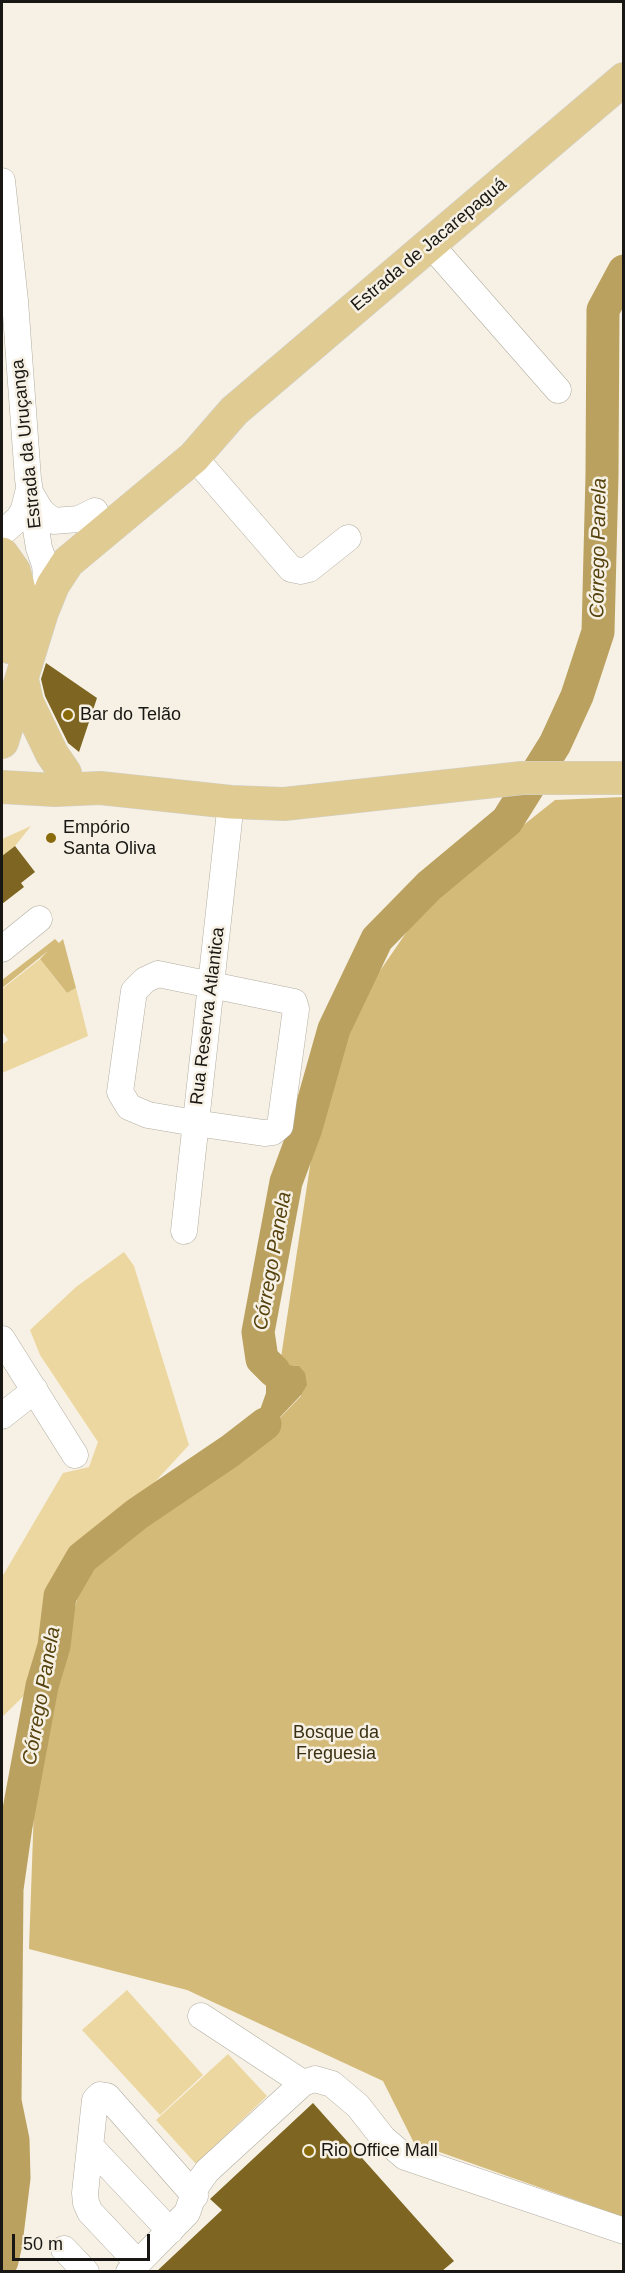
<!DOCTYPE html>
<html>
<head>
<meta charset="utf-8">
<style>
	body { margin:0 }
	#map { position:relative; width:625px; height:2273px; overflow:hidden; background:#f6f1e4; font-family:Arial,sans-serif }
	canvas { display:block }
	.frame { position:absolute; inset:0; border:3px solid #191713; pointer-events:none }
	.scale { position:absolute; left:12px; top:2234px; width:138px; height:27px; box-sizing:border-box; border:3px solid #191713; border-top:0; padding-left:8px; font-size:18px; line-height:21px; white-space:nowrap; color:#191713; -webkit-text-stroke:4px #f6f1e4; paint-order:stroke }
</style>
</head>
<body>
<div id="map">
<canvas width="625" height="2273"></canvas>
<div class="frame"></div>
<div class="scale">50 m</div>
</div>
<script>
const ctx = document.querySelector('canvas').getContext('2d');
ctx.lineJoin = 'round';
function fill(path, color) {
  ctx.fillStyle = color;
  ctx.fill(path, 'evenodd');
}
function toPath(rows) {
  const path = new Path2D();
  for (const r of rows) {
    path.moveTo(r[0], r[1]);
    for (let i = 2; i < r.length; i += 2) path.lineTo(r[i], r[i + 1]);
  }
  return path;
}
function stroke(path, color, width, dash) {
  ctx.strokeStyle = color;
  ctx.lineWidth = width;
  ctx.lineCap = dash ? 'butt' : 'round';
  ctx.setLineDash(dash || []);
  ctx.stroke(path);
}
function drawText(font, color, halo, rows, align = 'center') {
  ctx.font = font + ' Arial,sans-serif';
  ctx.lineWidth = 5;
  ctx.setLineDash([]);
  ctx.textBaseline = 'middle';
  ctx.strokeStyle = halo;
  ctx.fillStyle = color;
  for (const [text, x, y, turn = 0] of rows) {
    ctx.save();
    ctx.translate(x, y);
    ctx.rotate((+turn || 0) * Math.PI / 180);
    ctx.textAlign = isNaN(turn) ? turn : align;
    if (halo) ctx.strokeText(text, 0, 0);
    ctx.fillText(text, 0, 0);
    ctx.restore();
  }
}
const green = toPath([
	[31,826,15,846,2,856,2,839],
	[40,959,67,993,76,988,88,1036,2,1073,2,1045,8,1040,2,1031,2,989],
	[124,1252,134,1266,189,1445,118,1522,56,1616,29,1691,2,1717,2,1577,63,1473,89,1467,98,1442,40,1355,30,1330,76,1287],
	[127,1990,203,2075,160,2115,82,2030],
	[228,2054,267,2096,196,2164,156,2120]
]);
const forest = toPath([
	[623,797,623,2217,414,2143,383,2081,187,1990,29,1949,35,1779,80,1586,112,1539,246,1453,301,1396,299,1366,280,1364,315,1133,355,1007,428,901,555,800],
	[55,939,59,943,63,939,76,988,67,993,40,959,48,951,2,988,2,980]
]);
const water = toPath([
	[258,1332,266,1356,280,1364,299,1366,305,1373,307,1385,301,1395,246,1453,230,1451,255,1424,266,1393,266,1383,254,1355,253,1345]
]);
const river = toPath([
	[274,1371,262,1359,258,1332,286,1182,306,1128,334,1029,377,939,429,886,507,821,555,744,577,696,598,632,602,475,603,310,624,271],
	[2,2261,6,2243,14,2178,13,2140,5,2101,7,1889,16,1826,42,1686,54,1646,60,1596,82,1558,137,1514,230,1451,265,1424]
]);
const building = toPath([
	[46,663,97,698,79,752,68,743,45,696,41,679],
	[15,846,35,872,21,883,24,887,2,904,2,856],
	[313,2103,454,2261,442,2271,157,2271,222,2210,210,2199]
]);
const minor = toPath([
	[2,181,15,301,28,479,39,548,45,565,48,598],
	[430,244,558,390],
	[194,457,291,569,301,571,309,569,348,538],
	[31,494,41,511,53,521,79,519,95,511],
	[2,533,19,518,24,509,29,489],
	[2,949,39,919],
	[158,974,294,1002,296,1009,280,1126,273,1132,264,1133,195,1123,148,1115,129,1107,120,1092,134,991,145,980,158,974],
	[184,1231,231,802],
	[2,1339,75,1455],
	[2,1416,35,1390],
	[201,2016,303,2083],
	[90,2146,170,2231],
	[64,2249,86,2272],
	[138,2263,90,2212,86,2203,85,2193,95,2100,100,2095,107,2096,195,2196],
	[129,2272,187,2213,197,2185,207,2171,303,2083,315,2079,332,2084,358,2106,383,2138,405,2157,624,2231]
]);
const major = toPath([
	[2,554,14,571,19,590,18,611,9,647],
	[22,679,27,702,52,754,65,773],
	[2,742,42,612,53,585,68,562,194,457,234,411,624,79],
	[2,787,55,790,100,788,231,802,284,804,522,778,624,778]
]);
const markers = [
	[68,715,6,"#8a6b0b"],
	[51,838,6,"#8a6b0b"],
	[309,2151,6,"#8a6b0b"]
];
const streetNames = [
	["Estrada de Jacarepaguá",429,245,-40],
	["Estrada da Uruçanga",27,444,-96],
	["Rua Reserva Atlantica",208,1016,-83]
];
const poiNames = [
	["Bar do Telão",80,715],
	["Empório",63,828],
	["Santa Oliva",63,849],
	["Rio Office Mall",321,2151]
];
const parkNames = [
	["Bosque da",336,1733],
	["Freguesia",336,1754]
];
const waterNames = [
	["Córrego Panela",599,548,-89],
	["Córrego Panela",273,1261,-80],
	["Córrego Panela",42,1696,-80]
];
fill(green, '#edd7a0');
fill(forest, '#d4ba78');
fill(water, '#bba15f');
stroke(river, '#bba15f', 33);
fill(building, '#7e6622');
stroke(minor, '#b2ada1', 27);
stroke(major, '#d1d1d0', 34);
stroke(minor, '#fff', 26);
stroke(major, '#e0cb92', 33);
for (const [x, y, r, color] of markers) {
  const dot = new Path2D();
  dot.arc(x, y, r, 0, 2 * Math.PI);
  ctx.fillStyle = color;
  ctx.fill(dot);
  stroke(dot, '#f6f1e4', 2);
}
drawText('18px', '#191713', '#f6f1e4', streetNames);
drawText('18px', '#191713', '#f6f1e4', poiNames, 'left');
drawText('18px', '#3b3012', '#f6f1e4', parkNames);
drawText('italic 20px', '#55420d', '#f6f1e4', waterNames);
</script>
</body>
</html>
